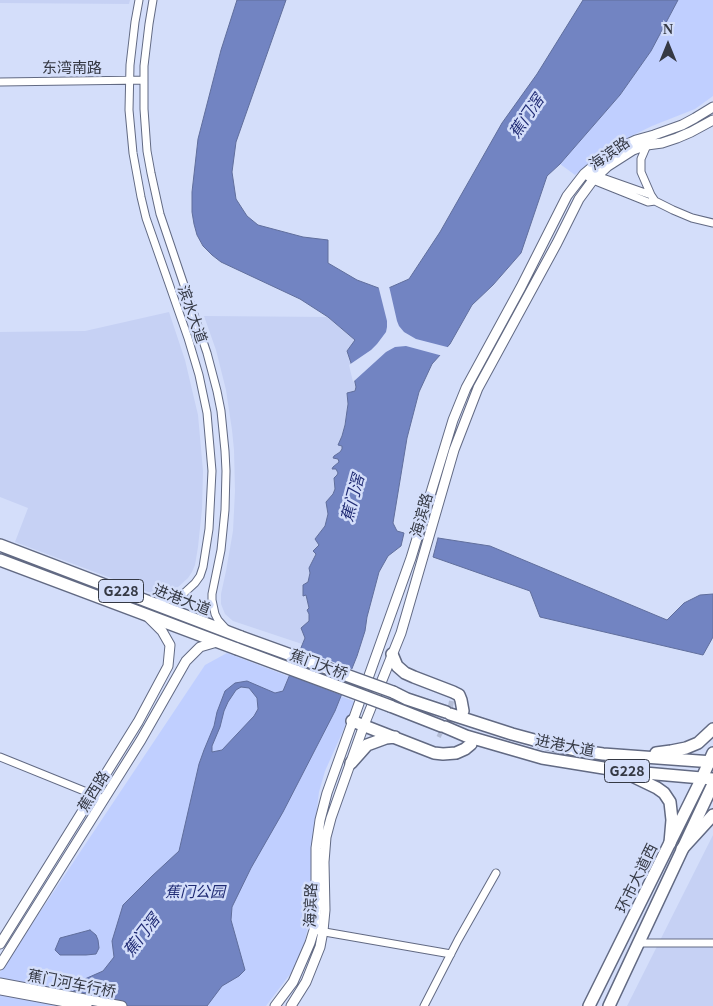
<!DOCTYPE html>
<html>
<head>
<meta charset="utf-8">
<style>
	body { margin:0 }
	#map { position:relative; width:713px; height:1006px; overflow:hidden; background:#d4defa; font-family:Georgia,serif }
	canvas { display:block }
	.north { position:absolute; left:643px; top:20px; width:50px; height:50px; -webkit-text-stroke:4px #d4defa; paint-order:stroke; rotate:0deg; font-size:14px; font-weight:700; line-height:20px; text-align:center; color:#353944 }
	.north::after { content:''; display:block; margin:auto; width:18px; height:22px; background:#353944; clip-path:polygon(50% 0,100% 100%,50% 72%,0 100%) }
</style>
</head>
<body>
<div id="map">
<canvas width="713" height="1006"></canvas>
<div class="north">N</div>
</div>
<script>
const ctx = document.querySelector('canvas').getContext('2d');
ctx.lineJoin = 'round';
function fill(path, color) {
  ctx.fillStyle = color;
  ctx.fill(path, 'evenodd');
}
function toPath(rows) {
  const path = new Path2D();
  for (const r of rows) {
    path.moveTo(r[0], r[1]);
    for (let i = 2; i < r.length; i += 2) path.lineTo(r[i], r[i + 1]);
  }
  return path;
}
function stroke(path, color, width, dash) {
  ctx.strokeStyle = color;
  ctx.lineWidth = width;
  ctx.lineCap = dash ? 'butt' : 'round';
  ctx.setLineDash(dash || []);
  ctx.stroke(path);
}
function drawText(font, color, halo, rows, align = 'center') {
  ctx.font = font + ' Georgia,"Noto Sans SC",serif';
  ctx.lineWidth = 5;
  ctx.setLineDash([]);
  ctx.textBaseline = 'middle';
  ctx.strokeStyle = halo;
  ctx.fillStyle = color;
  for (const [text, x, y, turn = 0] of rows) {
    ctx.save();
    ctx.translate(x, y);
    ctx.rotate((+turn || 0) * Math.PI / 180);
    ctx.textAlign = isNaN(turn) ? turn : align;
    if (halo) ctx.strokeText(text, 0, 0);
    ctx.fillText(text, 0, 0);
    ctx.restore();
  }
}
const built = toPath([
	[0,0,130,0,129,4,0,3],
	[169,312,185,360,198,415,203,471,202,509,198,547,195,565,192,572,188,578,177,588,171,591,156,593,148,592,15,542,28,508,0,497,0,332,85,331],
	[204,316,328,317,355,340,347,351,351,363,357,387,355,391,347,393,347,413,342,436,338,445,342,446,342,449,337,454,336,458,339,459,339,462,332,469,336,469,338,473,337,475,334,478,335,489,333,494,330,499,327,507,328,514,325,527,316,539,319,544,309,568,310,573,306,595,309,608,307,610,309,614,309,621,305,626,305,638,302,644,233,621,225,614,221,604,221,594,226,571,233,531,235,491,234,450,232,430,226,390,216,350],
	[713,835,713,1006,627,1006]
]);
const green = toPath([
	[678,0,713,0,713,96,695,109,652,126,609,147,575,175,560,164,620,95,651,51],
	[227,653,356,702,325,771,319,792,312,853,309,922,304,945,291,973,266,1006,0,1006,0,972,205,665]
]);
const water = toPath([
	[237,0,286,0,236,142,232,172,236,199,247,216,258,225,303,237,328,240,328,263,357,280,384,290,409,279,440,232,502,123,537,74,583,0,678,0,651,51,620,95,560,164,547,176,521,253,493,285,472,305,450,344,432,364,419,392,407,438,393,523,397,531,404,533,401,546,388,556,379,572,367,617,365,631,357,656,335,711,283,812,251,868,232,907,231,920,245,970,239,976,222,986,207,1006,67,1006,78,982,103,971,114,957,112,941,123,905,152,876,179,851,199,764,204,750,214,726,217,712,225,691,235,683,247,681,275,693,283,691,305,638,301,628,309,621,309,614,307,610,309,608,306,595,303,596,303,585,308,582,310,573,309,568,316,554,313,551,319,545,315,539,325,526,328,514,326,502,333,494,335,489,334,478,337,475,338,473,336,469,332,469,333,467,339,462,338,459,333,458,334,456,340,452,342,449,342,446,338,445,342,436,345,425,348,404,347,393,355,391,356,387,351,363,347,351,355,340,328,317,300,299,221,262,212,255,203,246,197,235,194,224,192,212,192,192,198,139,221,50,237,0],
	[241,687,249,688,257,698,258,709,254,716,222,750,212,752,212,746,220,727,224,711,228,702,236,690,241,687],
	[438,538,490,546,667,620,684,603,700,595,713,594,713,637,703,655,540,617,530,591,433,557,438,538],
	[90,930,96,935,98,940,99,948,96,954,86,955,60,955,55,950,60,938,90,930]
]);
const pier = toPath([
	[378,285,384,288,389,286,397,321,399,326,404,332,416,339,451,348,443,356,406,346,395,347,386,352,353,382,349,365,371,350,377,344,386,332,387,327,387,321],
	[298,648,354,670,344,696,287,674]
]);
const trunkTunnel = toPath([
	[448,706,453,707],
	[439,731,443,733]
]);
const minor = toPath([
	[139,0,135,22,130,65,129,110,133,153,141,197,146,218,188,338,199,375,207,413,212,471,209,529,203,567,200,576,195,583,182,595,174,599,157,602],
	[153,0,149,24,144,66,144,109,147,151,151,173,160,214,207,353,217,391,221,411,225,451,226,471,225,510,221,550,212,594,212,600,215,614,218,620,227,630],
	[0,82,144,80],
	[647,145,641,159,641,172,651,195],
	[584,174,593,180,648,202,655,201,651,195,597,176,588,170],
	[655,201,673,210,692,218,713,223],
	[0,757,104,799],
	[319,931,451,954],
	[639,943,713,943],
	[424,1006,458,940,496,873]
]);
const tertiary = toPath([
	[0,944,138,722,168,666,170,645,162,631,149,618],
	[0,965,141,740,186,661,200,647,217,642],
	[0,983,122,1006],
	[0,990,87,1006],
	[275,1006,293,982,310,943,314,930,316,909,316,848,320,820,327,793,411,558,453,420,466,388,521,287,567,196,584,174,603,158,619,148,636,140,654,135,682,125,695,118,713,107],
	[291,1006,306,982,320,947,323,931,325,910,324,862,326,837,331,818,364,725,401,633,454,450,478,388,557,243,579,199,593,180,608,166,633,150,647,145,662,143,677,138,691,132,713,120]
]);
const primary = toPath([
	[589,1006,702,778,713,753],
	[609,1006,713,784]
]);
const trunk = toPath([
	[0,545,241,637],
	[0,560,237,649],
	[392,654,397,666,405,673,414,677,453,692,459,695,461,700,463,711],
	[393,692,407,699,446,712],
	[390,706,441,726],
	[450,714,512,734,549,744,575,750,603,754,713,762],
	[352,721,434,753,443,754,456,753,465,749,471,744],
	[445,727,466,736,497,745,542,758,622,771,713,779],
	[656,753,671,751,686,748,698,743,713,729],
	[351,763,367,745,386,738,395,737],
	[628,774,657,788,664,793,670,802,672,820,670,843],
	[682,849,713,815]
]);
const trunkBridge = toPath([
	[241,637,393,692],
	[237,649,390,706]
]);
const shields = [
	[121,591,45],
	[627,771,45]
];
const shieldNames = [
	["G228",121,591],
	["G228",627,771]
];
const streetNames = [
	["东湾南路",72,67],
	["海滨路",609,153,-35],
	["滨水大道",193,314,71],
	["海滨路",421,515,-74],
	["进港大道",182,599,21],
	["蕉门大桥",319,664,20],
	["进港大道",565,745,11],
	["蕉西路",93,791,-58],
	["环市大道西",636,878,-64],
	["海滨路",310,905,-88],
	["蕉门河车行桥",72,983,11]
];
const parkNames = [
	["蕉门公园",195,891]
];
const waterNames = [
	["蕉门滘",526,116,-56],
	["蕉门滘",352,498,-75],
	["蕉门滘",141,935,-53]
];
fill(built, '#c6d1f4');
fill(green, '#c0cfff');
fill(water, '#7284c2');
stroke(water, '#606e9c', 1);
fill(pier, '#d4defa');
stroke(trunkTunnel, '#b4bdd6', 11, [11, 5.5]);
stroke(minor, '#626a83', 9);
stroke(tertiary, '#626a83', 11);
stroke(primary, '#626a83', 14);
stroke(trunk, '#626a83', 14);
stroke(minor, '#fff', 7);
stroke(tertiary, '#fff', 9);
stroke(primary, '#fff', 11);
stroke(trunk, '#fff', 11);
stroke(trunkBridge, '#626a83', 14, []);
stroke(trunkBridge, '#fff', 11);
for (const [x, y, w] of shields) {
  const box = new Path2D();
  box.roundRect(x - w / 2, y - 11.5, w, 23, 4);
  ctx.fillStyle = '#d4defa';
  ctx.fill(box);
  stroke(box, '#353944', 1);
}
drawText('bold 14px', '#353944', null, shieldNames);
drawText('15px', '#353944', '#d4defa', streetNames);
drawText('italic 15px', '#1f2a73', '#d4defa', parkNames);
drawText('italic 16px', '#202b74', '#d4defa', waterNames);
</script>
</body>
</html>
